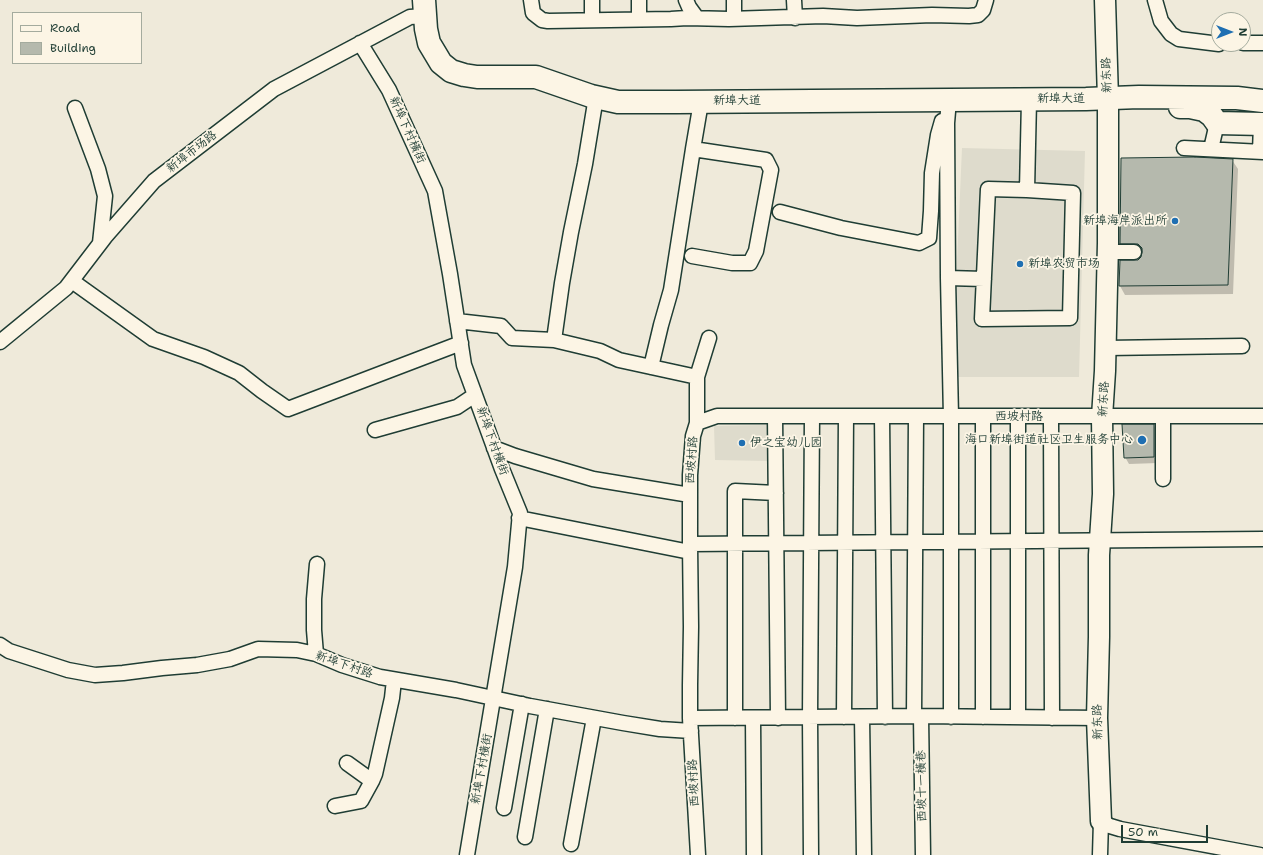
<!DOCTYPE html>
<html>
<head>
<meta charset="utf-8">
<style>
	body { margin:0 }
	#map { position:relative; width:1263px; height:855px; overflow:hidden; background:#efeada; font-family:"Shantell Sans",sans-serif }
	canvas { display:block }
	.legend { position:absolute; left:12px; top:12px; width:130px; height:52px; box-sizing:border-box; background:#fcf5e5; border:1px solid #a4ab9e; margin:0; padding:5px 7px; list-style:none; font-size:12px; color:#1f3d34 }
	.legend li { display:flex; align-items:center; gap:8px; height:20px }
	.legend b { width:20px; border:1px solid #a4ab9e }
	.north { position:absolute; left:1211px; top:12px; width:40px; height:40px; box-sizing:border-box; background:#fcf5e5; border:1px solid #a4ab9e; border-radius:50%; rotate:90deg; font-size:11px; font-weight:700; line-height:16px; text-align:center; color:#1f3d34 }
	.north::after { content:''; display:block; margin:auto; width:14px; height:18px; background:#1f6fb2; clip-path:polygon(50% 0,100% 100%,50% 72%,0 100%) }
	.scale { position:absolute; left:1121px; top:825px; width:87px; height:18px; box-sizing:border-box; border:2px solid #1f3d34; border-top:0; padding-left:5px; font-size:12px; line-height:14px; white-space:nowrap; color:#1f3d34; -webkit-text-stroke:3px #fcf5e5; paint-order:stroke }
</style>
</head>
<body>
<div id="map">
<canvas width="1263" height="855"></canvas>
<ul class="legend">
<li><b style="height:5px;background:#fcf5e5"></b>Road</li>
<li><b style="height:11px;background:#b5b9ad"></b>Building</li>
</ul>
<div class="north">N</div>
<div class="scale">50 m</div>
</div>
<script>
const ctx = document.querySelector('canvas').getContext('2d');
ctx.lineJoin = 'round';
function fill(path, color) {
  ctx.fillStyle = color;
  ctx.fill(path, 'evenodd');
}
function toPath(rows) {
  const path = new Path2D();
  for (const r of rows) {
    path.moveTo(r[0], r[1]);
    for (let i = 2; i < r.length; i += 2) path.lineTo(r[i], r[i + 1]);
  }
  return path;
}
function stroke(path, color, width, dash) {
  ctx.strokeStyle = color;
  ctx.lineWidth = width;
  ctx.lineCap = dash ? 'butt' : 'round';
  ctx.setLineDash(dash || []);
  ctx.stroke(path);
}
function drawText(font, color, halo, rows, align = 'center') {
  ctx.font = font + ' "Shantell Sans","LXGW WenKai TC",sans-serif';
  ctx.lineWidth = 3.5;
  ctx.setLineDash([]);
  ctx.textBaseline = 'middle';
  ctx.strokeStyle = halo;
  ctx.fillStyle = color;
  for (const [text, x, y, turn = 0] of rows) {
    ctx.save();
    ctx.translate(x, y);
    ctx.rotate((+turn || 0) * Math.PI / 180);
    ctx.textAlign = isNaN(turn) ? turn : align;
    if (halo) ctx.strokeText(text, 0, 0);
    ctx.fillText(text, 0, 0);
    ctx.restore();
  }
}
const built = toPath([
	[962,148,1085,151,1079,377,952,377],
	[768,425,769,461,715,460,714,426]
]);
const shadow = toPath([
	[1232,160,1238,169,1233,294,1125,295,1120,286,1142,257,1143,253,1126,253,1121,243],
	[1154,426,1158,432,1158,463,1129,464,1125,457]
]);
const building = toPath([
	[1195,157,1233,159,1228,285,1119,286,1120,260,1138,260,1141,257,1142,252,1142,248,1138,244,1120,244,1121,158,1195,157],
	[1122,424,1154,424,1154,457,1124,458,1122,424]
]);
const street = toPath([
	[531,0,533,13,542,20,548,21,671,19,687,18,729,19,823,16,857,18,932,15,969,16,978,15,983,10,986,0],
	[592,0,592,20],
	[639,0,639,19],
	[686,0,689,7,697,18],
	[734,0,734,19],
	[794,0,795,18],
	[1155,0,1161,21,1171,34,1179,39,1219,44],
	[360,43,389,90,435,191,450,274,464,365,502,469,520,513,515,567,467,855],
	[1243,43,1263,43],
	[949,100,947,123,948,278,951,417,951,717],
	[75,108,98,169,105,196,100,243],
	[1184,148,1263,152],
	[1211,149,1217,123],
	[1260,152,1261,124],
	[1027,190,988,189,982,319,1070,318,1073,193,1027,190,1029,100],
	[780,212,841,228,919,243,929,238,931,211,932,173,938,135,942,121],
	[1108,252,1134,252],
	[692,256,732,263,750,263,756,251,771,170,766,160,693,149,701,102],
	[948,278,984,279],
	[72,281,153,339,204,357,239,373,262,391,288,409,461,343],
	[457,321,501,326,512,338,554,340,600,351,619,360,697,377,697,423],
	[554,340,562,283,571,232,585,164,596,97],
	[0,342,66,288,105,237,154,181,274,89,410,17,425,16],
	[1106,348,1242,346],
	[651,367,661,325,671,290,693,149],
	[697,377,709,338],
	[775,416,778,718],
	[882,416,885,717],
	[983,417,983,717],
	[1018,417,1018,717],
	[1051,417,1052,718],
	[375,430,457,407,475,395],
	[494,448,515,456,593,479,690,495],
	[1163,479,1163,417],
	[519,518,690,552],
	[690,544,1263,539],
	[0,645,9,651,68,670,95,675,123,673,162,668,197,665,230,659,258,649,297,650,316,654,342,665,380,677,456,690,530,706,623,723,660,729,691,731],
	[316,654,314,630,314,599,317,564],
	[914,716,916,417],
	[921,716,923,855],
	[844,717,846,416],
	[862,717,864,855],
	[690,718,921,716,1097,718],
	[735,718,735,491,776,493],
	[753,718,754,855],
	[347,763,372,781],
	[335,806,361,801,372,781,375,774,392,698,394,680],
	[504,808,522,704],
	[525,837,547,709],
	[571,844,594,718],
	[698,855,690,718,690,685,691,627,690,544,690,475,693,436,697,423,717,416,1263,416],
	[811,855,810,717,812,416],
	[1100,855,1101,821,1110,826,1120,829,1260,855]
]);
const secondary = toPath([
	[1101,821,1097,718,1099,637,1099,555,1103,494,1102,417,1105,371,1108,243,1108,99,1105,0]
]);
const primary = toPath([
	[424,0,426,29,429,43,441,63,451,71,464,75,477,77,536,77,591,96,618,102,676,102,1086,99,1139,97,1237,98,1263,101],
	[1180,107,1190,107,1204,110,1212,116,1217,123,1263,124]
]);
const markers = [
	[1175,221,4,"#1f6fb2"],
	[1020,264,4,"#1f6fb2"],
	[1142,440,5,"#1f6fb2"],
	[742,443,4,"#1f6fb2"]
];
const streetNames = [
	["新东路",1107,75,-92],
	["新埠大道",1061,99],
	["新埠大道",737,101],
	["新埠下村横街",407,130,66],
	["新埠市场路",192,152,-38],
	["新东路",1104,399,-87],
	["西坡村路",1019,417],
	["新埠下村横街",492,441,70],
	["西坡村路",692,460,-86],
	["新埠下村路",344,665,19],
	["新东路",1098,722,-91],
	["新埠下村横街",482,769,-80],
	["西坡村路",694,783,-93],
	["西坡十一横巷",922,786,-91]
];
const poiNames = [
	["新埠海岸派出所",1167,221],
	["新埠农贸市场",1028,264,"left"],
	["海口新埠街道社区卫生服务中心",1133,440],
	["伊之宝幼儿园",750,443,"left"]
];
fill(built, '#dedbcc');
fill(shadow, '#0003');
fill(building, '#b5b9ad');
stroke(building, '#1f3d34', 1);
stroke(street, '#1f3d34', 17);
stroke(secondary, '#1f3d34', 23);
stroke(primary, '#1f3d34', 25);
stroke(street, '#fcf5e5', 14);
stroke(secondary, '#fcf5e5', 20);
stroke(primary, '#fcf5e5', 22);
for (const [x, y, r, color] of markers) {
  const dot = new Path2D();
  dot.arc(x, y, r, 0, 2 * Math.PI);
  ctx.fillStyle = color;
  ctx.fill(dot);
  stroke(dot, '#fcf5e5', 1.5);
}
drawText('12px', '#1f3d34', '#fcf5e5', streetNames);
drawText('12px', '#1f3d34', '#fcf5e5', poiNames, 'right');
</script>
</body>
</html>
